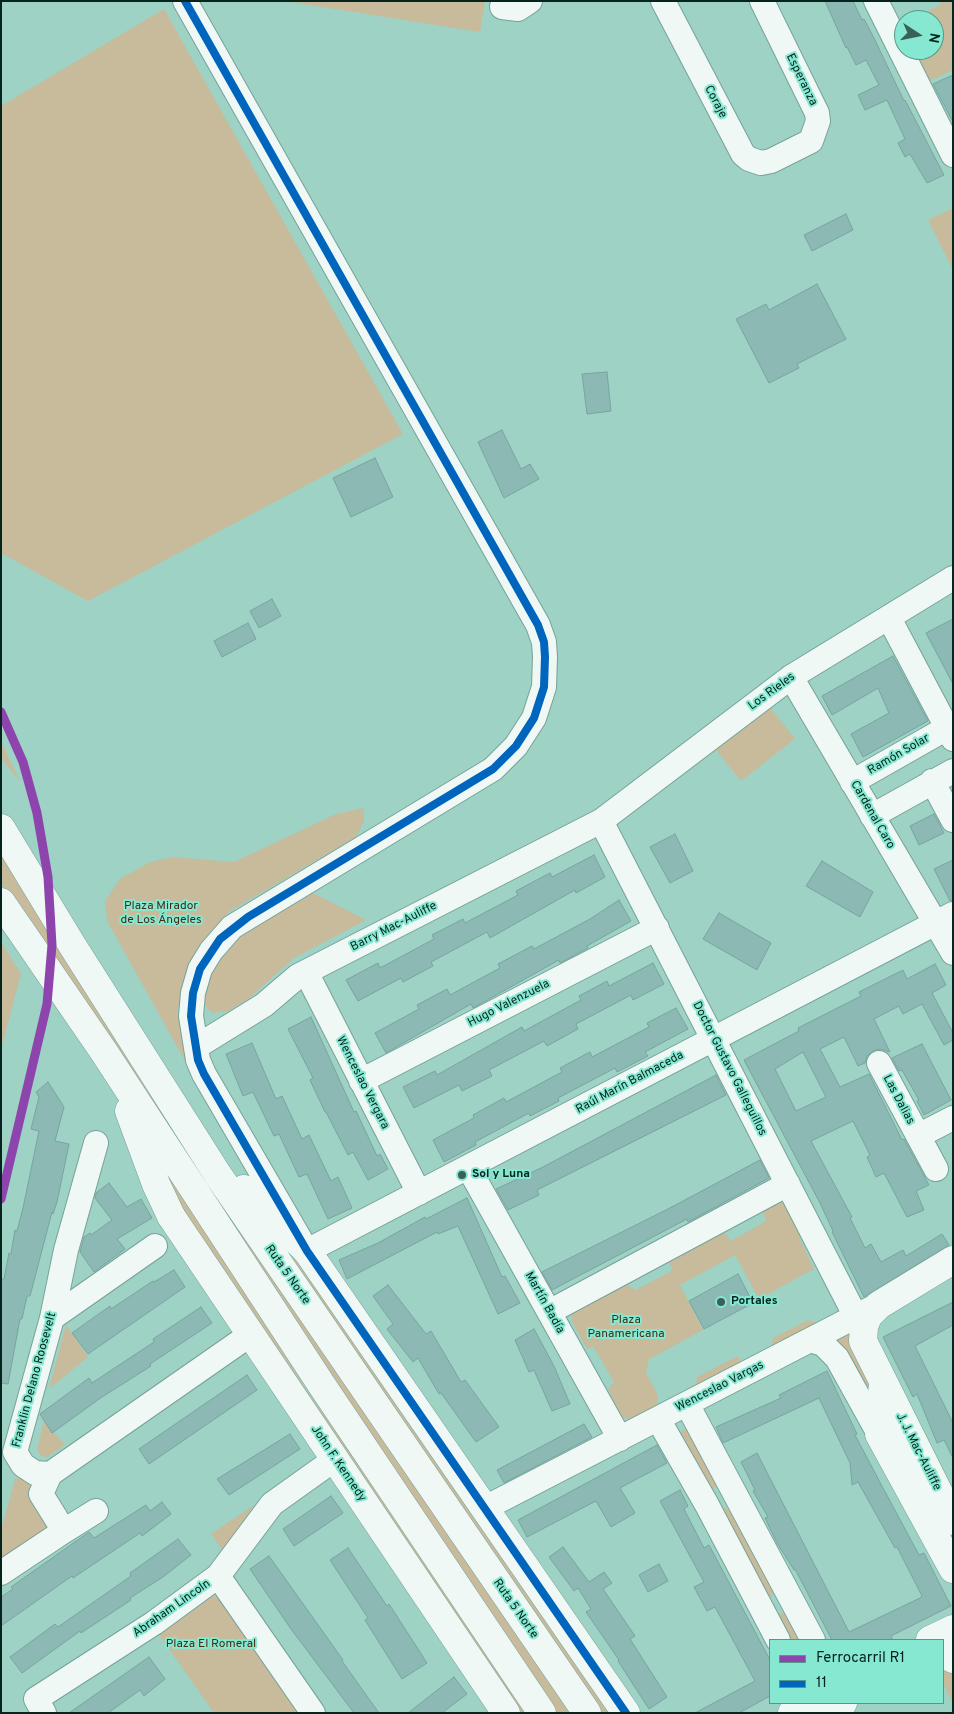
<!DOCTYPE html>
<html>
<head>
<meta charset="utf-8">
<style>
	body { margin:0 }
	#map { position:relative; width:954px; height:1714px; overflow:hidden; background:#9dd2c5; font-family:Overpass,sans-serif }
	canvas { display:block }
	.frame { position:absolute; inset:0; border:2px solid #04241d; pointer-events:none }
	.legend { position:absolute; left:769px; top:1639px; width:175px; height:65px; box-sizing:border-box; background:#87e8d1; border:1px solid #539a89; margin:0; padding:6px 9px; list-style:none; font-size:15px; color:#04241d }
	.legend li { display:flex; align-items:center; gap:10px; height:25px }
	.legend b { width:25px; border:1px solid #539a89 }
	.north { position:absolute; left:894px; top:10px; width:50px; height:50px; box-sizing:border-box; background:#87e8d1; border:1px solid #539a89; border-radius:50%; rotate:101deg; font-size:14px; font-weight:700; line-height:20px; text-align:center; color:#04241d }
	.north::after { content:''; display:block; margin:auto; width:18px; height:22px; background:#3a6158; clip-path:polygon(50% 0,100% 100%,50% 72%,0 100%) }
</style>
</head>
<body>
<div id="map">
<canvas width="954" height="1714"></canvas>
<div class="frame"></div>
<ul class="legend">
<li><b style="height:6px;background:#8e44ad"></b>Ferrocarril R1</li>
<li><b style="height:6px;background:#0065bd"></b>11</li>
</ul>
<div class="north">N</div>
</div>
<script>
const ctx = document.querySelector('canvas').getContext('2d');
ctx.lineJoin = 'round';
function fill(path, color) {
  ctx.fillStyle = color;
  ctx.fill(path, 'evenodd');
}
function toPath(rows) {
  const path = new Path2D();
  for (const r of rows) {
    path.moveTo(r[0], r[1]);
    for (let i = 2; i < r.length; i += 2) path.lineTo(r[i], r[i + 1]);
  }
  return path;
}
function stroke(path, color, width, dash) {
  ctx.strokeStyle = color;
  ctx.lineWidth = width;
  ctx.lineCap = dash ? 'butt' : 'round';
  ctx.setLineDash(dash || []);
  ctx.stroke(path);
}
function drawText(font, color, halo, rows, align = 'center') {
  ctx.font = font + ' Overpass,sans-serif';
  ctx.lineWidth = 4;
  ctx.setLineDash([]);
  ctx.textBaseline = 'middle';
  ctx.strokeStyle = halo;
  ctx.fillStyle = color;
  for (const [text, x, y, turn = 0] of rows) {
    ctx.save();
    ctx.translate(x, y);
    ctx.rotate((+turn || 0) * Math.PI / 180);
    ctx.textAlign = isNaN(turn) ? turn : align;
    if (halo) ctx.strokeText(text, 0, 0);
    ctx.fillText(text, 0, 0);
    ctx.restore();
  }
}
const green = toPath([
	[284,1,485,1,480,32],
	[939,1,953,1,953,70,927,82,913,50,934,50,934,20,907,20,941,5],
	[164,9,403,434,88,601,1,553,1,106],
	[953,208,953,270,928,220],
	[769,706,795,739,741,781,715,749],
	[1,741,20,782,1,758],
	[364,808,364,821,356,837,230,911,210,932,190,963,177,1011,183,1042,194,1077,107,921,105,901,120,879,150,862,173,857,234,862,336,814],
	[1,846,575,1713,553,1713,1,883],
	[311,892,366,920,294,958,246,1001,228,1011,212,1013,205,1005,205,992,213,972,226,951,248,930],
	[1,942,21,974,1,1049],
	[150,1139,304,1386,532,1713,517,1713,200,1248],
	[776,1202,786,1205,801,1232,800,1239,814,1269,759,1299,735,1255,680,1285,703,1330,649,1359,646,1372,658,1396,657,1405,631,1420,621,1417,608,1389,614,1382,593,1346,587,1349,571,1320,573,1312,626,1284,635,1290,668,1273,673,1269,667,1260,716,1233,725,1233,731,1241,766,1221,762,1210],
	[261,1219,302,1264,618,1713,603,1713],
	[808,1320,817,1323,771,1348,773,1338],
	[66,1325,88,1357,49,1389],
	[850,1325,876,1385,875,1411,829,1336],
	[738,1356,742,1363,700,1387,696,1384,697,1377],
	[44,1421,65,1445,47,1457,41,1456,37,1449],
	[689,1427,718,1485,712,1490,678,1433],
	[20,1477,32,1485,34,1496,51,1529,1,1561,1,1530,15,1479],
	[254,1505,223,1551,211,1534],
	[724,1508,731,1510,773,1591,772,1596,767,1599,719,1511],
	[213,1596,223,1598,301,1713,214,1713,158,1633],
	[782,1613,786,1614,801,1640,784,1640,776,1616],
	[943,1670,953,1670,953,1704,943,1683]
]);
const building = toPath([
	[825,1,853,1,862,20,864,19,874,38,904,101,905,100,944,175,927,183,910,154,905,157,898,143,905,139,887,100,865,110,858,95,879,85,866,60,856,65,847,47,846,48,825,1],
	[953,75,953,122,933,84,953,75],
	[846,214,853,230,812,251,804,235,846,214],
	[817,284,846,339,797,364,799,368,769,383,736,319,766,304,769,310,817,284],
	[607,372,611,411,587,414,582,374,607,372],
	[502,430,521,469,530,464,539,479,504,498,478,442,502,430],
	[375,458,393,497,351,517,333,478,375,458],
	[272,599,281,616,259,628,250,611,272,599],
	[953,619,953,684,926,633,953,619],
	[248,623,256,639,222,657,214,641,248,623],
	[893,656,928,721,863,757,851,734,889,713,878,688,832,715,822,696,893,656],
	[934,814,944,833,919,845,910,826,934,814],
	[675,834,693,871,670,883,650,847,675,834],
	[594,855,605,877,576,893,575,890,490,938,487,932,431,962,433,966,403,982,401,978,358,1001,346,980,378,963,380,968,434,939,432,935,463,919,465,923,518,895,516,891,550,873,552,877,594,855],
	[953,860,953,900,950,901,934,869,953,860],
	[822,861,873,892,860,917,806,886,822,861],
	[619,900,631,921,587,946,588,948,560,963,559,960,473,1008,471,1004,386,1053,375,1033,419,1009,417,1005,447,989,450,995,500,968,498,964,532,946,534,949,590,919,619,900],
	[719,913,771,943,757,970,703,939,719,913],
	[653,963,664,984,633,1000,631,995,576,1024,578,1029,547,1046,544,1041,489,1070,492,1076,462,1091,459,1085,414,1108,403,1087,435,1071,437,1075,522,1027,524,1031,581,1000,579,996,607,981,609,986,653,963],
	[935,964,946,985,932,993,953,1033,953,1040,944,1045,922,1004,903,1014,899,1006,874,1019,890,1052,880,1049,873,1051,867,1056,865,1063,858,1066,844,1037,820,1049,840,1087,869,1074,902,1140,904,1139,929,1185,916,1191,924,1210,907,1217,884,1173,876,1177,867,1157,870,1155,853,1121,811,1141,852,1217,850,1218,865,1248,871,1244,881,1262,903,1250,906,1256,942,1234,949,1245,864,1297,832,1232,833,1231,820,1203,744,1060,799,1031,798,1028,861,996,859,992,903,970,907,979,935,964],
	[803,1052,826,1097,796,1111,775,1069,803,1052],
	[676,1008,688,1029,645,1052,648,1056,617,1072,615,1068,558,1098,559,1101,530,1116,529,1113,475,1142,476,1145,444,1162,433,1140,474,1118,473,1115,504,1098,506,1102,562,1072,560,1068,590,1052,592,1057,649,1027,647,1023,676,1008],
	[311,1017,354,1112,356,1111,377,1156,380,1154,388,1169,368,1180,353,1152,348,1155,326,1112,325,1112,310,1080,313,1078,288,1029,311,1017],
	[252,1043,276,1099,282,1096,302,1139,309,1135,331,1181,338,1177,352,1208,328,1219,307,1174,299,1177,279,1134,274,1136,253,1092,243,1096,226,1054,252,1043],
	[922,1044,951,1100,924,1115,917,1101,919,1100,902,1070,899,1071,892,1058,922,1044],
	[716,1075,726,1095,537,1190,539,1195,508,1210,496,1189,543,1167,716,1075],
	[48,1082,64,1107,55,1141,69,1144,57,1202,53,1214,52,1212,30,1296,27,1296,22,1319,20,1319,8,1384,1,1383,1,1279,4,1279,9,1253,11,1254,15,1230,17,1231,23,1208,39,1131,31,1129,39,1097,36,1092,48,1082],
	[760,1160,769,1178,688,1222,687,1219,552,1290,542,1272,668,1209,760,1160],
	[109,1183,127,1207,141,1199,152,1218,117,1239,125,1249,94,1272,80,1252,84,1237,90,1233,91,1235,112,1220,95,1198,96,1193,109,1183],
	[467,1198,502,1277,505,1276,520,1303,498,1314,458,1226,438,1234,437,1232,347,1279,339,1260,378,1243,425,1217,426,1219,467,1198],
	[174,1270,185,1287,88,1354,72,1333,110,1306,111,1309,153,1281,154,1282,174,1270],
	[738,1274,753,1303,704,1329,689,1301,738,1274],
	[388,1285,426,1334,431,1331,461,1382,465,1380,499,1427,476,1442,441,1393,439,1394,418,1358,413,1362,387,1329,393,1324,373,1296,388,1285],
	[953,1302,953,1325,915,1346,953,1423,953,1458,944,1440,937,1443,917,1394,913,1397,883,1337,953,1302],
	[201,1307,212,1323,150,1364,151,1366,102,1397,52,1433,40,1414,89,1378,92,1383,154,1342,153,1339,201,1307],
	[534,1329,554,1366,570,1404,552,1411,534,1370,529,1372,515,1340,534,1329],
	[827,1371,857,1434,855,1435,883,1488,919,1555,924,1553,951,1606,891,1636,893,1640,832,1640,795,1569,794,1570,777,1543,765,1518,768,1517,753,1491,755,1490,741,1462,757,1453,849,1632,920,1598,922,1596,897,1547,895,1548,858,1482,852,1485,850,1463,819,1398,723,1443,716,1427,781,1398,779,1395,827,1371],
	[247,1375,257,1390,149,1464,139,1449,247,1375],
	[584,1424,592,1437,504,1483,497,1470,584,1424],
	[290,1434,300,1449,229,1495,217,1479,290,1434],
	[657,1445,667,1463,620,1488,635,1513,611,1527,596,1501,527,1537,518,1520,657,1445],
	[680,1490,688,1506,684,1509,704,1548,709,1545,770,1660,770,1696,739,1713,695,1713,755,1681,715,1607,707,1611,694,1587,704,1582,660,1501,680,1490],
	[331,1496,343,1513,294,1546,283,1529,331,1496],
	[162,1502,171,1514,142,1536,140,1533,73,1578,72,1576,1,1626,1,1597,13,1589,11,1587,89,1532,94,1538,146,1505,150,1511,162,1502],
	[178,1539,191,1555,163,1577,130,1598,131,1600,81,1633,80,1631,22,1673,10,1657,55,1624,58,1627,131,1576,130,1573,178,1539],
	[563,1547,589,1582,604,1572,612,1583,603,1589,635,1636,630,1639,667,1697,649,1709,618,1661,619,1660,586,1612,591,1609,578,1588,574,1591,549,1557,563,1547],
	[348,1548,387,1606,389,1604,427,1663,402,1679,365,1620,368,1618,330,1560,348,1548],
	[269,1556,343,1660,342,1661,379,1713,354,1713,291,1629,250,1569,269,1556],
	[659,1564,668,1581,648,1592,639,1575,659,1564],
	[149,1657,165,1679,144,1696,140,1690,108,1713,69,1713,149,1657],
	[454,1677,467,1694,442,1713,408,1713,454,1677]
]);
const minor = toPath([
	[185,1,538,625,544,642,545,657,544,687,534,718,516,746,493,769,232,927,211,951,200,969,193,993,191,1016,198,1060,204,1074,307,1251,953,914],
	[663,1,743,154,749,159,761,163,771,161,811,141,818,121,817,113,762,1],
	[876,1,953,155],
	[502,7,518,9,530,1],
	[889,618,953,739],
	[791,677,953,953],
	[932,781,953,820],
	[852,782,947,728],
	[872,816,953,771],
	[601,821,856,1317],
	[306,972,419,1193],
	[196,1047,264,1005,298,976,601,821,791,677,953,578],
	[879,1063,936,1169],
	[361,1081,657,928],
	[918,1136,953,1118],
	[96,1143,66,1250,52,1318,15,1452,23,1465,35,1473,50,1474,251,1334],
	[468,1167,620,1439],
	[549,1312,788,1184],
	[52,1318,155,1246],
	[810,1340,823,1344,837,1358,879,1434],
	[687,1404,813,1640],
	[658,1419,707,1505,778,1640],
	[485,1508,870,1309],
	[64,1531,96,1511],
	[1,1573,64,1531,41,1494,50,1474],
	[218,1576,313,1713],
	[44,1713,36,1699,154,1623,218,1576,272,1504,335,1459]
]);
const major = toPath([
	[171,1216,506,1713],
	[307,1251,626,1713],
	[953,1260,879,1305,868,1316,864,1327,863,1341,953,1521],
	[883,1383,879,1434,953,1569],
	[930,1640,953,1629],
	[943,1654,953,1659],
	[792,1713,811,1703],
	[825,1713,843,1703]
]);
const highway = toPath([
	[1,828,72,945,218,1175,587,1713],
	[1,902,104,1052,321,1384,542,1713],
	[129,1111,156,1184,171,1216],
	[244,1189,307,1251]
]);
const bus1 = toPath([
	[185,1,538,625,544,642,545,657,544,687,534,718,516,746,493,769,248,917,220,939,200,969,193,993,191,1016,198,1060,204,1074,307,1251,626,1713]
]);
const rail1 = toPath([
	[1,712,23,762,37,813,48,877,52,945,47,1004,1,1199]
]);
const markers = [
	[462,1175,5,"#3a6158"],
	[721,1302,5,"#3a6158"]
];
const streetNames = [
	["Esperanza",801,80,64],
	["Coraje",715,102,62],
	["Los Rieles",772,692,-36],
	["Ramón Solar",899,755,-30],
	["Cardenal Caro",872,815,60],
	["Barry Mac-Auliffe",394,927,-27],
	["Hugo Valenzuela",509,1004,-27],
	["Doctor Gustavo Galleguillos",729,1069,63],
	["Wenceslao Vergara",362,1083,63],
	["Raúl Marín Balmaceda",630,1083,-28],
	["Las Dalias",898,1100,62],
	["Ruta 5 Norte",287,1275,55],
	["Martín Badía",544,1303,61],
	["Franklin Delano Roosevelt",35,1380,-75],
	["Wenceslao Vargas",720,1387,-27],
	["J. J. Mac-Auliffe",918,1452,63],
	["John F. Kennedy",338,1464,56],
	["Abraham Lincoln",172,1609,-35],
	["Ruta 5 Norte",515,1609,55]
];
const parkNames = [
	["Plaza Mirador",161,907],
	["de Los Ángeles",161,921],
	["Plaza",626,1321],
	["Panamericana",626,1335],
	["Plaza El Romeral",211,1645]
];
const poiNames = [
	["Sol y Luna",472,1175],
	["Portales",731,1302]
];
fill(green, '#c7bb9c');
fill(building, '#8cb9b4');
stroke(building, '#77a49f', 1);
stroke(minor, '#76a298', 26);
stroke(major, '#76a298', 29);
stroke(highway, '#76a298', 29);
stroke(minor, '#f0f8f6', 24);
stroke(major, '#f0f8f6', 28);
stroke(highway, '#f0f8f6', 28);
stroke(bus1, '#0065bd', 8);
stroke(rail1, '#8e44ad', 9);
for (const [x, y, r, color] of markers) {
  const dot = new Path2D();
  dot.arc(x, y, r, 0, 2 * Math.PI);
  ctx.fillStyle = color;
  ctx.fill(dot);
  stroke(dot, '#87e8d1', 2);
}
drawText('12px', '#04241d', '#87e8d1', streetNames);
drawText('12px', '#482a13', '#87e8d1', parkNames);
drawText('bold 12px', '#04241d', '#87e8d1', poiNames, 'left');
</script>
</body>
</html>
